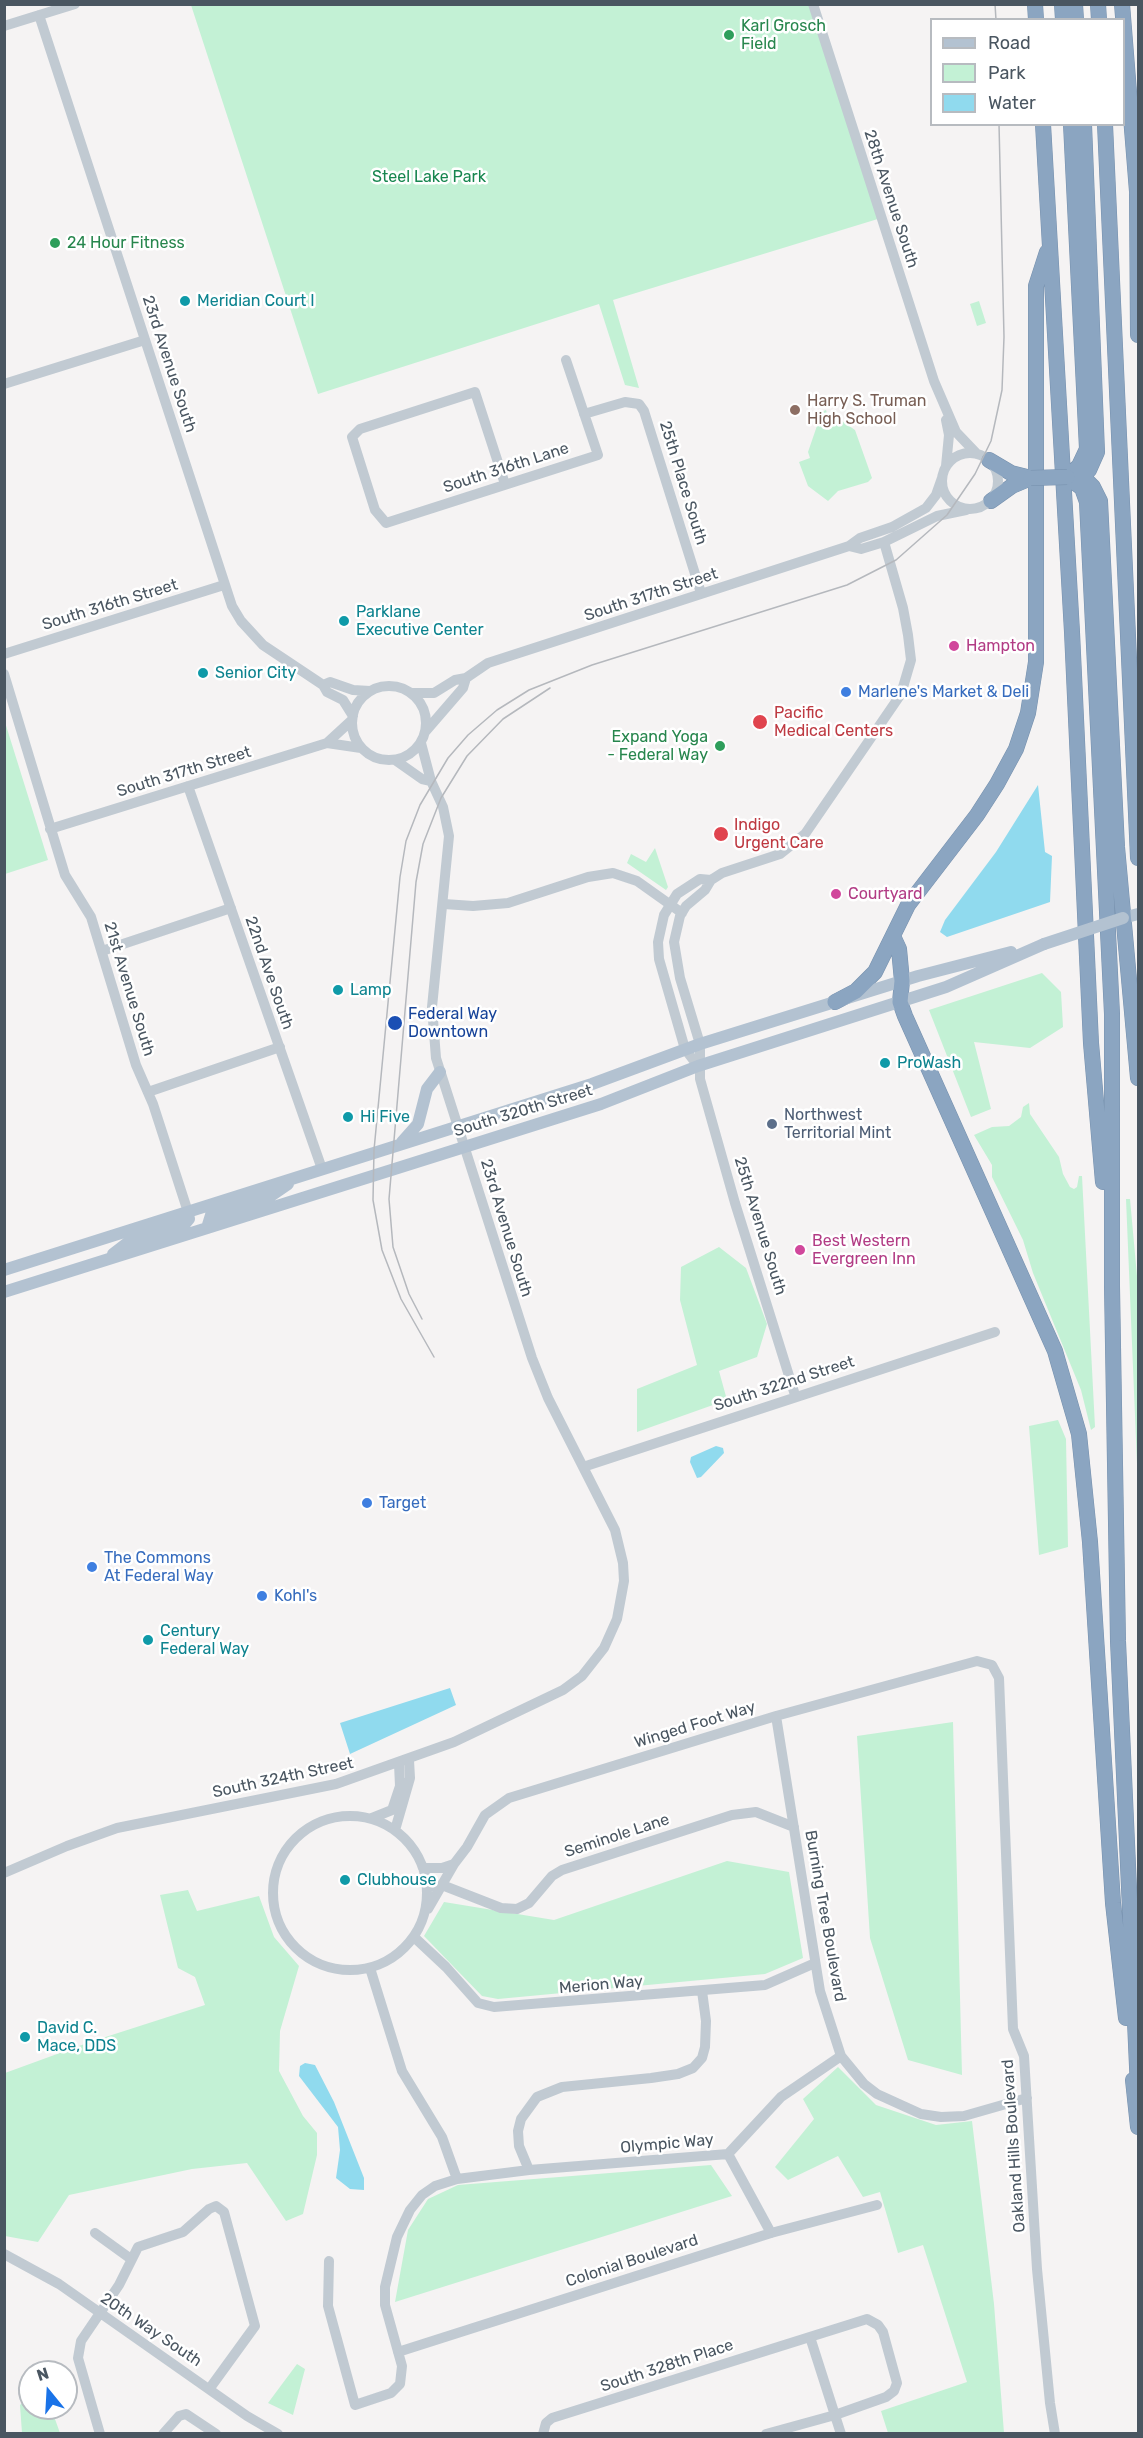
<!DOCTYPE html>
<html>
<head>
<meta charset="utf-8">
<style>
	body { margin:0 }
	#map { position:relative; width:1143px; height:2438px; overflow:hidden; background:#f5f3f3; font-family:Rubik,sans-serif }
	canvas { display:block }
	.frame { position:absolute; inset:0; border:6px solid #4a5661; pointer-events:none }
	.legend { position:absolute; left:930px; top:18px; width:195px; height:108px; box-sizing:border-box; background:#fff; border:2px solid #b7bbc0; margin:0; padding:8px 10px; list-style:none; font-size:18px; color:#4a5661 }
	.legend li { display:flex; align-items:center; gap:12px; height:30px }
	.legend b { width:30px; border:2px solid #b7bbc0 }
	.north { position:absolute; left:18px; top:2360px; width:60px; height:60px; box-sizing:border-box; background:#fff; border:2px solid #b7bbc0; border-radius:50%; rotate:342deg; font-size:16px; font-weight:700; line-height:24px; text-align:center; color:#4a5661 }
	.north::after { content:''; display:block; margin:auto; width:21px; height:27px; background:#1a73e8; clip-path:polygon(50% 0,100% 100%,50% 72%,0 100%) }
</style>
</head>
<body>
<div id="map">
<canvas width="1143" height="2438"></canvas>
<div class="frame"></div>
<ul class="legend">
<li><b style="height:8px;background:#b3c2d1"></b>Road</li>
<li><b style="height:16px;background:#c3f1d5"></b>Park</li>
<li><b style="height:16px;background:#90daee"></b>Water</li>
</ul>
<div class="north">N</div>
</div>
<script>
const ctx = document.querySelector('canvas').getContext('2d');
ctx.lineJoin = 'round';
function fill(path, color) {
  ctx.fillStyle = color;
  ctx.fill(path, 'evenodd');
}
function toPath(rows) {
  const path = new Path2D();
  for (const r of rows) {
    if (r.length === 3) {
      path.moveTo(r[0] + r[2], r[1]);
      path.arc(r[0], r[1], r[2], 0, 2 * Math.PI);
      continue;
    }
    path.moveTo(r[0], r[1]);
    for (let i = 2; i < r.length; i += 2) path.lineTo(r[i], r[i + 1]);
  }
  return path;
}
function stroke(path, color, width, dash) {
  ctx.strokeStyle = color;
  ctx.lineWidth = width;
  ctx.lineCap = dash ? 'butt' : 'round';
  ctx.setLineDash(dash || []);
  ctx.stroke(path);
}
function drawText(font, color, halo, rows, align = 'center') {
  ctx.font = font + ' Rubik,sans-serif';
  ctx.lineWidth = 5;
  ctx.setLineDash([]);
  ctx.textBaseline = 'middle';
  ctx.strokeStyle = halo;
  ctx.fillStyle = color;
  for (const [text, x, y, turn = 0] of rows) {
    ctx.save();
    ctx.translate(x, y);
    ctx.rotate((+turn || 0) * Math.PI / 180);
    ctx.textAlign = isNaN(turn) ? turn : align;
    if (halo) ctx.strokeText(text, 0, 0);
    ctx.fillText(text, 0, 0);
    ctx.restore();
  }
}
const green = toPath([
	[191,5,813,5,881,218,613,300,639,388,625,385,599,304,318,394],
	[979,301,986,323,977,326,970,304],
	[826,410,828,417,833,415,855,430,872,478,868,482,838,491,828,501,808,486,799,462,810,458,808,452,819,420,823,418,821,412],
	[4,719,48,860,5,874,4,874],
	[655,848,668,887,666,890,627,863,631,854,646,862],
	[1042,973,1061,992,1063,1027,1030,1048,974,1042,991,1109,971,1117,929,1010],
	[1029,1103,1030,1114,1059,1157,1063,1174,1070,1187,1074,1189,1077,1187,1079,1176,1082,1176,1095,1427,1091,1430,1081,1390,1033,1273,1023,1240,992,1177,992,1165,974,1135,992,1127,1009,1126,1021,1117,1023,1107],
	[1126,1199,1130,1199,1138,1287,1138,1488],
	[719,1247,746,1268,767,1324,757,1357,719,1371,727,1400,637,1432,637,1389,697,1365,680,1300,681,1267],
	[1058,1420,1066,1439,1068,1547,1039,1555,1029,1426],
	[953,1722,962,2075,908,2060,870,1938,857,1736],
	[727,1861,789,1872,803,1958,765,1974,498,1999,482,1996,424,1936,444,1902,554,1920],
	[188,1890,197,1911,259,1896,274,1937,299,1966,280,2031,279,2071,303,2116,317,2133,317,2155,303,2214,286,2221,247,2163,192,2169,69,2195,38,2242,5,2236,5,2073,90,2042,205,2005,195,1977,178,1968,160,1895],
	[838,2067,876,2105,936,2125,972,2121,994,2304,1004,2433,888,2433,881,2411,967,2382,923,2245,898,2253,880,2192,863,2197,838,2156,788,2180,775,2167,814,2119,803,2099],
	[711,2165,732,2196,395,2302,408,2230,428,2199,458,2185],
	[297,2364,305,2369,293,2415,268,2403],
	[30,2396,30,2408,51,2408,60,2433,22,2433,20,2405]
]);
const water = toPath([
	[1038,785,1045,852,1052,856,1050,902,947,937,940,932,945,920,996,852],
	[716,1446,723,1448,724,1453,701,1477,697,1478,690,1462,691,1457],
	[450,1688,456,1705,350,1754,340,1723],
	[305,2063,315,2065,334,2102,364,2178,364,2190,350,2189,336,2178,340,2150,338,2127,299,2076,300,2066]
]);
const minor = toPath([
	[813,4,934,381,956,432,977,454],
	[39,15,232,606,241,621,263,645,323,685,327,692,343,700,353,716],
	[4,26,75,4],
	[4,384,145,340],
	[584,414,625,402,639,404,644,411,701,593],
	[946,420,949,435,946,466],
	[970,481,28],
	[505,484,475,392,360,429,352,437,375,510,386,523,598,455,566,360],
	[849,546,861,549,884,542,937,516,966,510],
	[4,654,224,585],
	[4,674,65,875,91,917,136,1065,153,1104,188,1212],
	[323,685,330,682,353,690,370,691],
	[389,723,37],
	[411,693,434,693,455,680,466,678],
	[425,732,463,688,466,678,488,663,849,546,860,538,892,527,926,508,936,495,942,478],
	[327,743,352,720],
	[395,760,422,779,431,781],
	[188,786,322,1169],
	[50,829,327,743,361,748],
	[444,904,473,906,508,903,588,877,613,873,637,881,682,913],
	[102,951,231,908],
	[698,1066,685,1049,659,959,658,942,664,915,677,894,700,879,711,880],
	[148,1092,280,1047],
	[795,1395,735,1203,700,1079,700,1044,680,978,674,942,680,916,686,906,705,890,711,880,722,873,780,854,805,834,901,694,911,660,908,635,903,608,884,542],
	[583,1467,995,1332],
	[776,1716,820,1991,841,2056,864,2084,877,2094,921,2114,941,2117,964,2116,1027,2098],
	[350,1893,77],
	[372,1818,392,1810,400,1786,399,1764],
	[395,1830,410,1778,409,1760],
	[423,1868,442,1868,454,1864,467,1847,485,1815,509,1798,776,1716,977,1661,992,1665,999,1678,1013,2029,1024,2056,1037,2269,1050,2403,1055,2434],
	[4,1873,67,1846,117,1828,336,1784,454,1742,563,1690,582,1676,604,1648,617,1619,624,1581,623,1563,615,1530,548,1398,532,1358,436,1058,432,1007,449,836,443,807,431,781,421,743],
	[427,1887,442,1885,501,1908,517,1909,529,1903,552,1876,562,1870,732,1815,756,1812,794,1827],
	[428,1909,454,1864],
	[414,1937,446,1967,478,2003,494,2007,765,1985,815,1963],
	[370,1968,402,2071,442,2137,457,2179],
	[728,2154,771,2233],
	[529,2170,519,2146,518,2131,521,2119,537,2097,562,2087,651,2078,678,2074,693,2068,702,2058,705,2047,706,2021,702,1991],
	[95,2233,131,2259],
	[4,2254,59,2284,247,2416,278,2434],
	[329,2261,328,2306,355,2405,391,2393,400,2384,402,2366,385,2305,385,2287,397,2237,410,2210,422,2195,435,2186,457,2179,529,2170,728,2154,781,2097,841,2056],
	[810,2337,841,2434],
	[398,2352,771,2233,877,2205],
	[100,2434,78,2358,81,2341,119,2285,138,2247,183,2232,209,2209,216,2206,224,2212,255,2326,210,2388],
	[163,2434,179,2416,186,2414,216,2434],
	[543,2434,546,2423,552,2418,867,2319,878,2325,883,2332,897,2383,894,2391,886,2397,835,2415,766,2434]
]);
const major = toPath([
	[1123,918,1138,914],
	[402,1142,418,1124,427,1089,440,1072],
	[207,1228,211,1215,272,1195,288,1184],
	[113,1254,126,1244,184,1225,189,1219,188,1212],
	[4,1270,592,1084,700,1044,918,976,1011,952],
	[4,1292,601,1104,698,1066,946,987,1044,944]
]);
const highway = toPath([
	[1035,4,1036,20],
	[1062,4,1063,20],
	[1075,4,1076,20],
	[1098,4,1099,20],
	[1122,4,1138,204],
	[1043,124,1072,632,1091,1043,1103,1182],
	[1105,124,1138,858],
	[1137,194,1138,335],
	[989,460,1011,473,1031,478],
	[1082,476,1093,487,1100,501,1117,847,1138,1078],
	[1067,477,1082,488,1087,502,1112,1014,1112,1286,1118,1641,1138,2089],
	[1067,477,1079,466,1087,449,1071,124],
	[1073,477,1082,476,1089,470,1097,452,1084,124],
	[991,501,1012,486,1031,478],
	[893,936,899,949,902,981,900,1002,905,1016,1055,1351,1079,1434,1090,1542,1113,1903,1126,2018],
	[835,1002,856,991,875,972,908,905,977,815,997,784,1016,749,1028,713,1036,662,1036,286,1047,252],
	[1133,2080,1138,2127]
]);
const tram = toPath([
	[995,4,996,20],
	[422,1319,409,1294,393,1247,389,1199,416,882,423,844,441,798,467,756,503,719,550,688],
	[434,1357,401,1299,382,1250,373,1200,374,1150,400,877,406,841,420,805,448,758,468,735,497,710,529,690,592,665,847,585,896,560,947,515,975,474,991,441,1002,390,1004,337,999,124]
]);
const majorBridge = toPath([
	[1044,944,1123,918]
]);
const highwayBridge = toPath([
	[1031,478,1067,477]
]);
const markers = [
	[729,35,6,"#2e9e5b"],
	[55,243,6,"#2e9e5b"],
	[185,301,6,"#0f9aa8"],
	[795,410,6,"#8d6e63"],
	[344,621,6,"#0f9aa8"],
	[954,646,6,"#d1479c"],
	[203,673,6,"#0f9aa8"],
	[846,692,6,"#3f7fe0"],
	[760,722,8,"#e0444e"],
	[720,746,6,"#2e9e5b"],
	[721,834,8,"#e0444e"],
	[836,894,6,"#d1479c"],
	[338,990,6,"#0f9aa8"],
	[395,1023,8,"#1a4fb4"],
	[885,1063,6,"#0f9aa8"],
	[348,1117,6,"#0f9aa8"],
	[772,1124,6,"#5c6f8a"],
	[800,1250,6,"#d1479c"],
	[367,1503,6,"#3f7fe0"],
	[92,1567,6,"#3f7fe0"],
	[262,1596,6,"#3f7fe0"],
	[148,1640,6,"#0f9aa8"],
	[345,1880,6,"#0f9aa8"],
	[25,2037,6,"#0f9aa8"]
];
const leisureNames = [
	["Karl Grosch",741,26],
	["Field",741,44],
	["24 Hour Fitness",67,243],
	["Expand Yoga",708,737,"right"],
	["- Federal Way",708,755,"right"]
];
const parkNames = [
	["Steel Lake Park",429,177]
];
const streetNames = [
	["28th Avenue South",891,199,72],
	["23rd Avenue South",169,364,72],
	["South 316th Lane",506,468,-18],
	["25th Place South",683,483,73],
	["South 317th Street",651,595,-18],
	["South 316th Street",110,605,-17],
	["South 317th Street",184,772,-17],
	["22nd Ave South",269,973,71],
	["21st Avenue South",129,989,73],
	["South 320th Street",523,1111,-17],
	["25th Avenue South",760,1226,73],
	["23rd Avenue South",506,1228,73],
	["South 322nd Street",784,1384,-18],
	["Winged Foot Way",695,1725,-17],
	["South 324th Street",283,1778,-12],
	["Seminole Lane",617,1836,-18],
	["Burning Tree Boulevard",825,1916,80],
	["Merion Way",601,1985,-5],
	["Olympic Way",667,2144,-5],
	["Oakland Hills Boulevard",1014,2146,-94],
	["Colonial Boulevard",632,2261,-18],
	["20th Way South",151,2330,34],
	["South 328th Place",667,2366,-18]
];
const cultureNames = [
	["Meridian Court I",197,301],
	["Parklane",356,612],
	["Executive Center",356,630],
	["Senior City",215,673],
	["Lamp",350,990],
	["ProWash",897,1063],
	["Hi Five",360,1117],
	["Century",160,1631],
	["Federal Way",160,1649],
	["Clubhouse",357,1880],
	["David C.",37,2028],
	["Mace, DDS",37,2046]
];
const educationNames = [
	["Harry S. Truman",807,401],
	["High School",807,419]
];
const hotelNames = [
	["Hampton",966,646],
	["Courtyard",848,894],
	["Best Western",812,1241],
	["Evergreen Inn",812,1259]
];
const shopNames = [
	["Marlene's Market & Deli",858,692],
	["Target",379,1503],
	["The Commons",104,1558],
	["At Federal Way",104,1576],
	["Kohl's",274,1596]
];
const healthNames = [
	["Pacific",774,713],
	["Medical Centers",774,731],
	["Indigo",734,825],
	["Urgent Care",734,843]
];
const transitNames = [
	["Federal Way",408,1014],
	["Downtown",408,1032]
];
const serviceNames = [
	["Northwest",784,1115],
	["Territorial Mint",784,1133]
];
fill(green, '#c3f1d5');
fill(water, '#90daee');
stroke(highway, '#7690ad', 16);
stroke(minor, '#c1cad2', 10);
stroke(major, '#b3c2d1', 12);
stroke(highway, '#8ba5c1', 15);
stroke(tram, '#b5b8bd', 1.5);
stroke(highwayBridge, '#7690ad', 16, []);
stroke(majorBridge, '#b3c2d1', 12);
stroke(highwayBridge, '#8ba5c1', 15);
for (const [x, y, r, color] of markers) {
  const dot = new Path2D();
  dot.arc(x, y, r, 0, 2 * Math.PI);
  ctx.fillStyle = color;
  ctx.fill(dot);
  stroke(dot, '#fff', 2);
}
drawText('16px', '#27864d', '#fff', leisureNames, 'left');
drawText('16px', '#17864f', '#fff', parkNames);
drawText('16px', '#4a5661', '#fff', streetNames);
drawText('16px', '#0d838f', '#fff', cultureNames, 'left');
drawText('16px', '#785e54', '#fff', educationNames, 'left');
drawText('16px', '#b23c85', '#fff', hotelNames, 'left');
drawText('16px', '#366cbe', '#fff', shopNames, 'left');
drawText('16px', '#be3a42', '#fff', healthNames, 'left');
drawText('16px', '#164399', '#fff', transitNames, 'left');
drawText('16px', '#4e5e75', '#fff', serviceNames, 'left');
</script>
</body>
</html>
